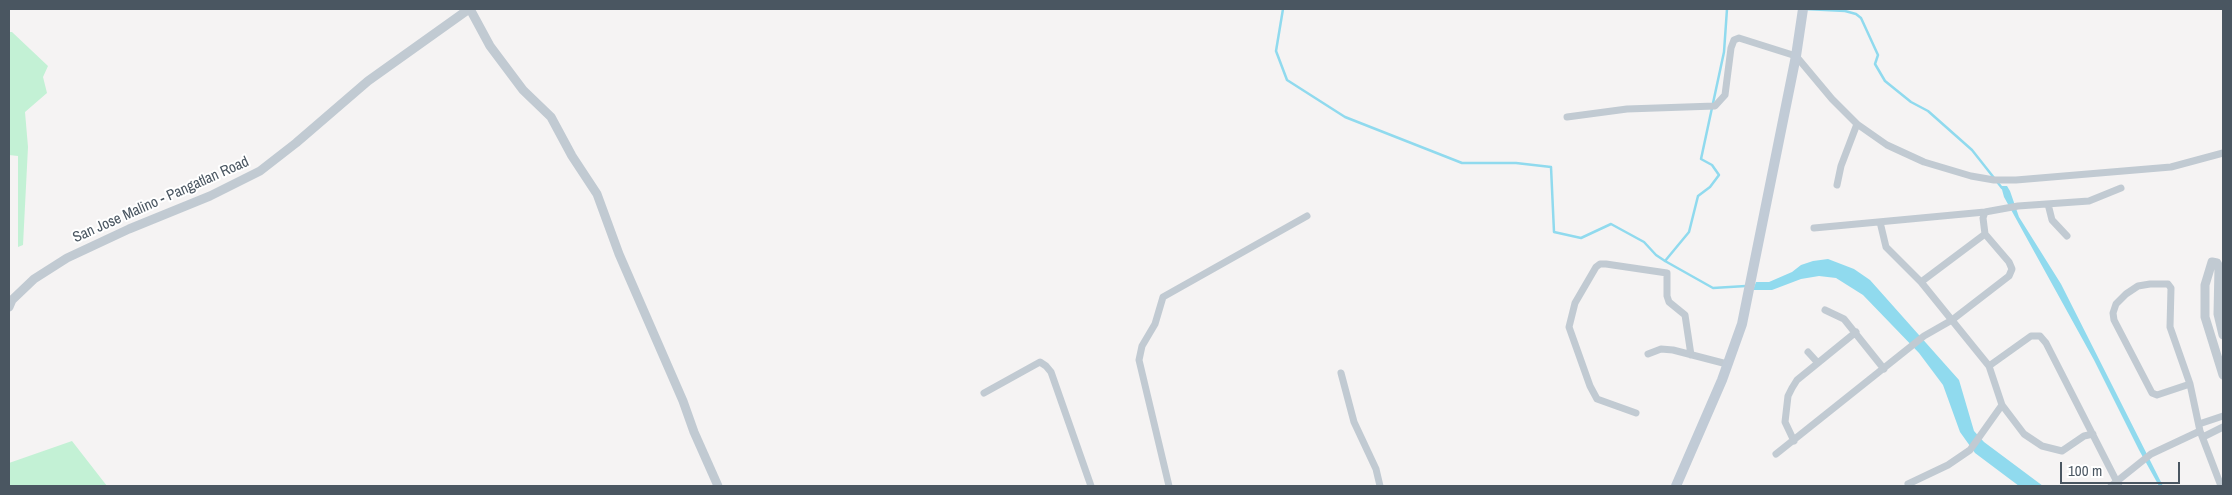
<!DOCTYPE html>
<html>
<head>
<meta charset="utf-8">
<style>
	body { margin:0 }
	#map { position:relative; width:2232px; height:495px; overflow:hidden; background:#f5f3f3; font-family:"Archivo Narrow",sans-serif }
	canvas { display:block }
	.frame { position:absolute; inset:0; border:10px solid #4a5661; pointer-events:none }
	.scale { position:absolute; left:2060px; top:462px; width:120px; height:22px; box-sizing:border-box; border:2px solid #4a5661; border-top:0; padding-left:6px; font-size:15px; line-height:18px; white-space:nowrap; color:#4a5661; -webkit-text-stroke:4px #fff; paint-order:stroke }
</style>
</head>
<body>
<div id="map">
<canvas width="2232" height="495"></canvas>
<div class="frame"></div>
<div class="scale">100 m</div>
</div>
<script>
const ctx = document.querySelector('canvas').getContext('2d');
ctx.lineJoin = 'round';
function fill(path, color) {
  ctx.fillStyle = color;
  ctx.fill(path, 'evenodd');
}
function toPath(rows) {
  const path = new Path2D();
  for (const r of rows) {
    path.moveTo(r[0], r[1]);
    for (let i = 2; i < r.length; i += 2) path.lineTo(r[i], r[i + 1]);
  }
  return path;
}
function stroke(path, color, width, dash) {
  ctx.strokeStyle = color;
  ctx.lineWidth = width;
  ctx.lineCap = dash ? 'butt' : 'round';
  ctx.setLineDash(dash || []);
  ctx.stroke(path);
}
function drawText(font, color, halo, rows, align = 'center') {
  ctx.font = font + ' "Archivo Narrow",sans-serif';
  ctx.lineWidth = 4;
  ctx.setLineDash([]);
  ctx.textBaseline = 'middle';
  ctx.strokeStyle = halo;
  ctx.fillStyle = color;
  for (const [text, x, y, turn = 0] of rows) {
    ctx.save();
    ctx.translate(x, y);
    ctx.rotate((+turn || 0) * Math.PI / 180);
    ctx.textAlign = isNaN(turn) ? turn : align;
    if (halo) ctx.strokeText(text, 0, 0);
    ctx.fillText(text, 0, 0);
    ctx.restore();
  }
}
const green = toPath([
	[9,32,12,32,48,66,43,77,47,93,25,112,28,147,23,245,18,247,18,156,9,155],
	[72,441,107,486,9,486,9,463]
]);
const water = toPath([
	[2001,186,2007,186,2010,191,2019,217,2061,284,2163,486,2159,486,2139,450,2094,360,2004,197],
	[1828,259,1854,269,1870,280,1959,380,1974,431,1984,442,2043,486,2019,486,1975,453,1960,432,1943,385,1919,353,1863,295,1836,278,1819,276,1801,279,1772,290,1753,290,1756,282,1769,282,1792,272,1801,265,1813,261]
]);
const stream = toPath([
	[1283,9,1276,51,1287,80,1345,117,1462,163,1516,163,1551,167,1554,232,1581,238,1611,224,1644,242,1656,255,1665,261,1713,288,1746,286],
	[1805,9,1845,11,1856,14,1861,18,1878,55,1875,64,1885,81,1911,102,1928,111,1972,150,2002,188],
	[1665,261,1689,232,1698,196,1710,187,1719,175,1712,165,1701,159,1724,52,1727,9]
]);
const minor = toPath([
	[1567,117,1627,109,1715,106,1725,95,1731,48,1734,40,1739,38,1796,56,1832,99,1857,124,1887,145,1924,162,1971,176,1994,180,2016,180,2171,167,2223,153],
	[1837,185,1841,166,1857,124],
	[2048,204,2052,220,2067,236],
	[1880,222,1886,247,1921,282,1989,366,2002,405,2024,434,2042,446,2062,451,2084,436,2093,434],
	[1814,228,1985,212,2018,206,2089,201,2121,188],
	[1921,282,1985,234],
	[1825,310,1844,319,1884,369],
	[1808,352,1818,363],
	[1648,354,1661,349,1673,350,1727,364],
	[1989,366,2031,336,2040,336,2046,343,2119,486],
	[1341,373,1354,422,1376,469,1380,486],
	[2190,384,2157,395,2152,393,2114,320,2113,313,2116,304,2126,294,2138,286,2150,284,2168,284,2171,288,2170,327,2190,384,2200,431,2221,486],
	[984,393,1040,362,1046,366,1051,372,1091,486],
	[1636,413,1597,399,1590,386,1569,327,1575,303,1596,267,1600,264,1606,264,1667,273,1667,296,1669,302,1685,315,1691,355],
	[2199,424,2223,416],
	[2203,437,2223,427],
	[1794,441,1785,422,1788,396,1792,388,1797,380,1856,332],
	[1776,454,1924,336,1952,320,2009,276,2012,269,2009,262,1985,234,1983,218,1985,212],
	[1908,484,1948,465,1970,450,2002,405],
	[1169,486,1139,360,1142,346,1155,324,1163,297,1307,216],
	[2111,486,2151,454,2200,431]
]);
const tertiary = toPath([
	[470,9,490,46,523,90,551,117,572,156,597,194,619,254,683,401,694,432,718,486],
	[9,307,12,300,34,279,67,258,129,229,210,196,260,171,296,143,368,81,469,9],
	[2223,335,2218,314,2219,267,2217,263,2212,262,2205,285,2205,317,2223,375]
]);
const secondary = toPath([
	[1676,486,1722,380,1742,324,1796,56,1803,9]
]);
const streetNames = [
	["San Jose Malino - Pangatlan Road",161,200,-24]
];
fill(green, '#c3f1d5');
fill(water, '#90daee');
stroke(stream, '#90daee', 2.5);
stroke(minor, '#c1cad2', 7);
stroke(tertiary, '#c1cad2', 9);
stroke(secondary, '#c1cbd6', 10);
drawText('15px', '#4a5661', '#fff', streetNames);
</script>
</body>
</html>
